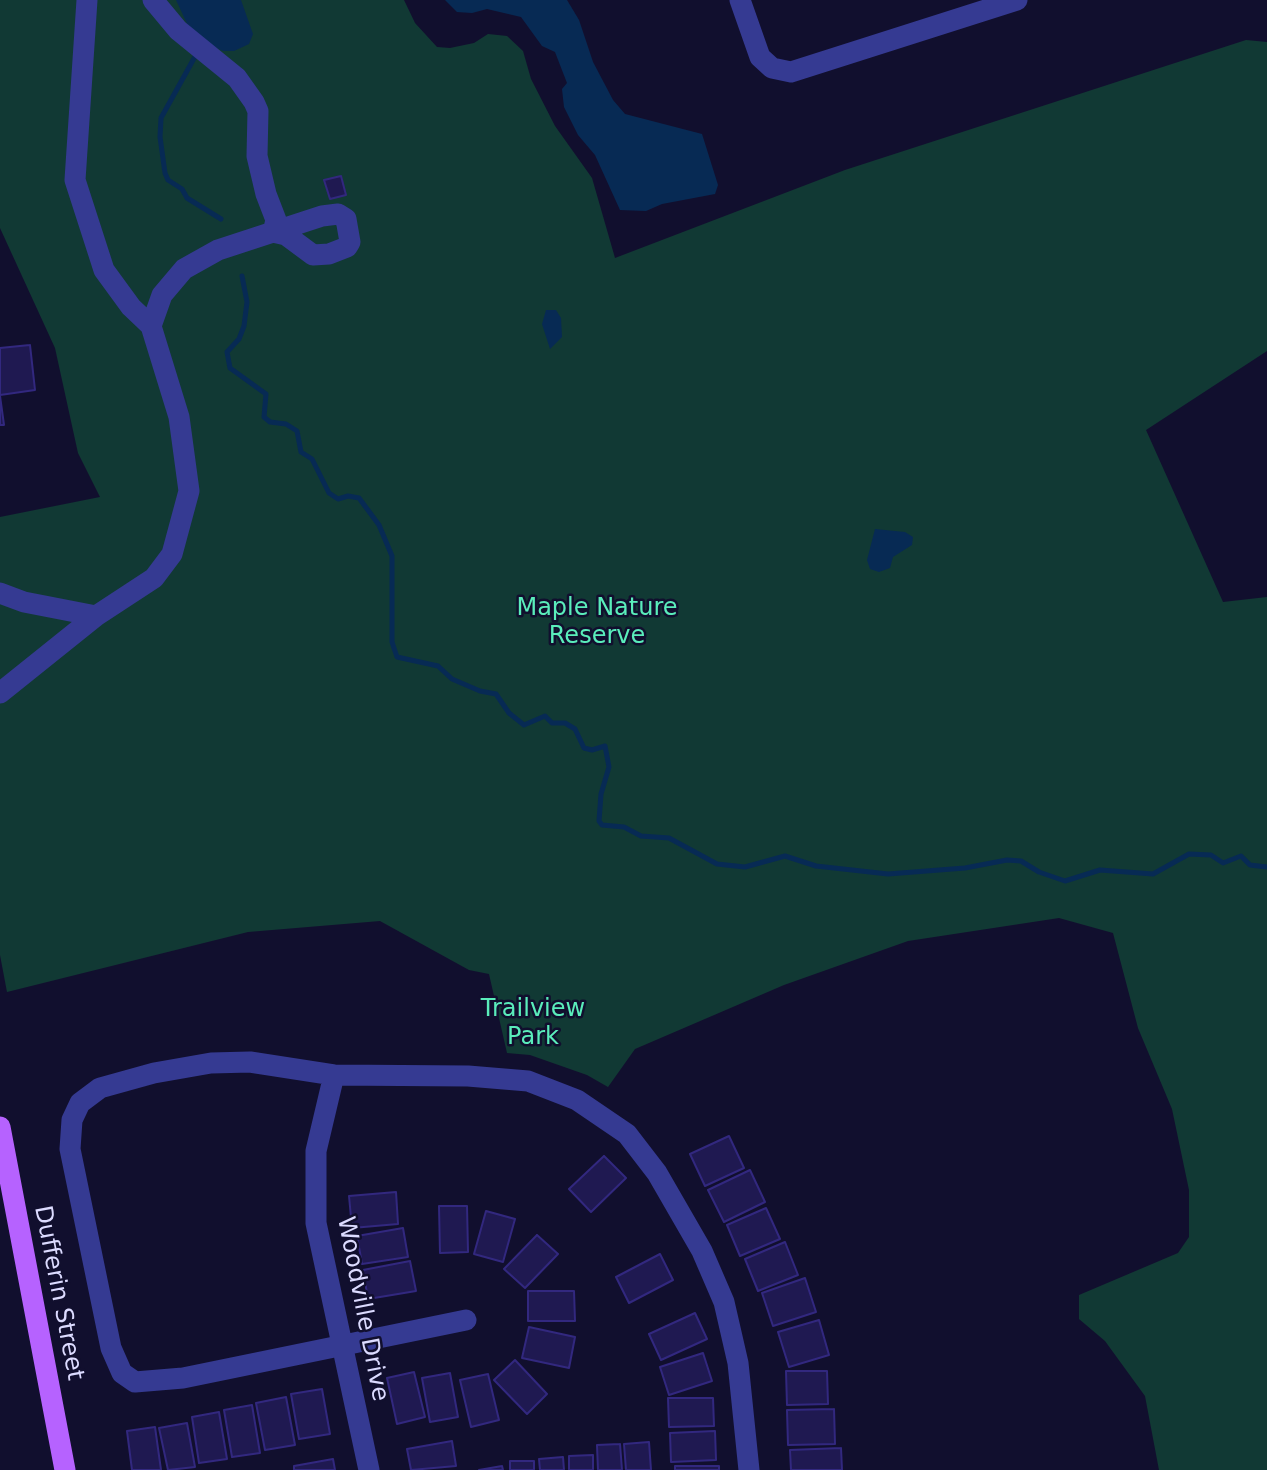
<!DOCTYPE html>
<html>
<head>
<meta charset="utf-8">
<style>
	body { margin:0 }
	canvas { display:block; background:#110f2e }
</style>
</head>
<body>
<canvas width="1267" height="1470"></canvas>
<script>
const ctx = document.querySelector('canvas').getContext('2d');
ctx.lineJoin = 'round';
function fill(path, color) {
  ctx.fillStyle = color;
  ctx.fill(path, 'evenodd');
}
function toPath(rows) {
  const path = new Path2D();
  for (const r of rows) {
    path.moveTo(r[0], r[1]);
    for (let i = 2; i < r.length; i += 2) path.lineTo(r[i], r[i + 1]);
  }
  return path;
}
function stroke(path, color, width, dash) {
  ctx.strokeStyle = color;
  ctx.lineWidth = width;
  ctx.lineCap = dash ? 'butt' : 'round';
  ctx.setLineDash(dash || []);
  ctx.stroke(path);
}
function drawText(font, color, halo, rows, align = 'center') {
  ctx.font = font + ' "DejaVu Sans",sans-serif';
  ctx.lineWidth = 5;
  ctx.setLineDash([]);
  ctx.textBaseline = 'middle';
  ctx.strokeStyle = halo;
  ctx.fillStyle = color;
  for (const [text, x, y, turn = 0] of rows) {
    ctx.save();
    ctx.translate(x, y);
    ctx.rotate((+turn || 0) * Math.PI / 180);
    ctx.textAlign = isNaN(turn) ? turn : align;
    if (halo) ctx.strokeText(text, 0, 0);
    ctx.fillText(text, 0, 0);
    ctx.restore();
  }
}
const green = toPath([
	[0,0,404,0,415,23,437,47,450,48,474,43,488,34,507,36,523,51,531,79,555,126,592,178,615,258,845,170,1246,40,1267,42,1267,351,1146,430,1223,602,1267,597,1267,1470,1159,1470,1145,1396,1105,1341,1079,1319,1079,1295,1178,1253,1189,1237,1189,1190,1172,1109,1138,1028,1113,933,1059,918,908,941,784,985,635,1049,608,1087,587,1075,530,1055,507,1053,489,974,469,970,380,921,248,932,7,992,0,955,0,517,100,497,78,453,55,348,0,228]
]);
const water = toPath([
	[176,0,241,0,253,34,249,44,234,51,223,51,203,41,190,30],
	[445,0,567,0,579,20,593,62,613,100,625,114,702,134,718,185,715,194,662,204,646,211,620,210,595,155,578,135,564,107,562,89,567,83,555,52,542,46,521,17,487,9,472,13,457,12],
	[546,310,556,310,561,318,562,337,550,349,542,324],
	[875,529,905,532,913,537,912,545,893,557,890,568,879,572,870,569,867,560]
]);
const stream = toPath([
	[197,53,161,118,160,137,165,173,168,180,182,189,187,198,221,219],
	[242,276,247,302,244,326,239,339,227,352,230,368,266,394,264,417,270,422,286,424,297,431,301,452,312,459,329,493,338,499,348,496,359,498,379,525,392,556,392,642,397,657,438,666,452,679,480,691,496,694,509,713,524,725,545,716,552,723,565,723,575,729,584,748,592,750,605,746,609,767,601,794,599,821,602,825,624,827,641,836,669,838,717,864,745,867,785,856,816,866,888,874,965,868,1007,860,1021,861,1039,872,1065,881,1100,870,1153,874,1189,854,1211,855,1223,863,1241,856,1250,865,1267,867]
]);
const building = toPath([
	[341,176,346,195,330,199,324,180,341,176],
	[30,345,35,390,0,395,0,348,30,345],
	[0,396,4,425,0,425,0,396],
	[729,1136,744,1168,705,1186,690,1154,729,1136],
	[604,1156,626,1178,591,1212,569,1189,604,1156],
	[750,1170,765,1202,724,1222,708,1190,750,1170],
	[396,1192,398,1224,352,1228,349,1196,396,1192],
	[439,1206,467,1206,468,1252,440,1253,439,1206],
	[766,1208,780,1239,740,1256,727,1225,766,1208],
	[486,1211,515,1219,503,1262,474,1254,486,1211],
	[403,1228,408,1257,362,1264,357,1236,403,1228],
	[537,1235,558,1254,525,1288,504,1269,537,1235],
	[785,1242,798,1275,758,1291,745,1259,785,1242],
	[660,1254,673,1280,629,1303,616,1277,660,1254],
	[410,1261,416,1291,368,1299,363,1270,410,1261],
	[805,1278,816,1312,773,1326,762,1293,805,1278],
	[528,1291,574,1291,575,1321,528,1321,528,1291],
	[695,1313,707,1339,661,1360,649,1334,695,1313],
	[819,1320,829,1355,789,1367,778,1332,819,1320],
	[529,1327,575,1337,569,1368,522,1358,529,1327],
	[703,1353,712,1381,669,1395,660,1367,703,1353],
	[515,1360,547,1394,527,1414,494,1380,515,1360],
	[786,1371,827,1371,828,1404,787,1405,786,1371],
	[414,1372,425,1417,397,1424,387,1378,414,1372],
	[450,1373,458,1417,430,1422,422,1378,450,1373],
	[488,1374,499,1420,471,1427,460,1380,488,1374],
	[322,1389,330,1434,299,1439,291,1394,322,1389],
	[286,1397,295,1445,265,1450,256,1403,286,1397],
	[668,1398,713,1398,714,1426,669,1427,668,1398],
	[252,1405,260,1453,232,1457,224,1410,252,1405],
	[834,1409,835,1444,788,1445,787,1410,834,1409],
	[219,1412,227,1459,199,1463,192,1417,219,1412],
	[187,1423,195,1467,168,1470,159,1428,187,1423],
	[155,1427,161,1470,132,1470,127,1431,155,1427],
	[715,1431,716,1460,671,1462,670,1433,715,1431],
	[452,1441,456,1466,411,1470,407,1449,452,1441],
	[649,1442,651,1470,626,1470,624,1444,649,1442],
	[620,1444,622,1470,598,1470,597,1445,620,1444],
	[841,1448,842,1470,791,1470,790,1450,841,1448],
	[593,1455,593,1470,569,1470,569,1456,593,1455],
	[563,1457,564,1470,540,1470,539,1459,563,1457],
	[333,1459,335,1470,294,1470,294,1466,333,1459],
	[510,1461,534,1461,534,1470,510,1470,510,1461],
	[502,1466,503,1470,479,1470,502,1466],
	[675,1466,719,1466,719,1470,675,1470,675,1466]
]);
const minor = toPath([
	[740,0,760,57,772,68,791,72,1017,0],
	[338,214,346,219,350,242,347,247,329,254,313,255,286,235,273,232,322,216,338,214],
	[151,326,162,295,184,269,218,250,273,232,276,220,266,194,257,156,258,111,254,102,237,78,178,30,153,0],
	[0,593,24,602,96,616],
	[0,693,96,616,154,578,172,554,189,491,179,417,151,326,131,307,104,270,75,180,87,0],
	[334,1075,316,1151,316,1223,369,1470],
	[466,1320,183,1378,135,1382,122,1373,111,1348,70,1149,72,1120,80,1103,100,1088,154,1073,211,1063,250,1062,334,1075,468,1076,528,1081,577,1100,627,1134,657,1173,702,1251,724,1302,738,1363,749,1470]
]);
const major = toPath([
	[0,1127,65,1470]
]);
const parkNames = [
	["Maple Nature",597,609],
	["Reserve",597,637],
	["Trailview",533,1010],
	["Park",533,1038]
];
const streetNames = [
	["Dufferin Street",58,1293,79],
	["Woodville Drive",362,1309,79]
];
fill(green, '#113934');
fill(water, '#072a54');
stroke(stream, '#072a54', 5);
fill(building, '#1f1951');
stroke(building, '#32287f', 2);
stroke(minor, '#353a92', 21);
stroke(major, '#b662ff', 21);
drawText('24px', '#5aedbb', '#110f2e', parkNames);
drawText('24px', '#dcdbff', '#110f2e', streetNames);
</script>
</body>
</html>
